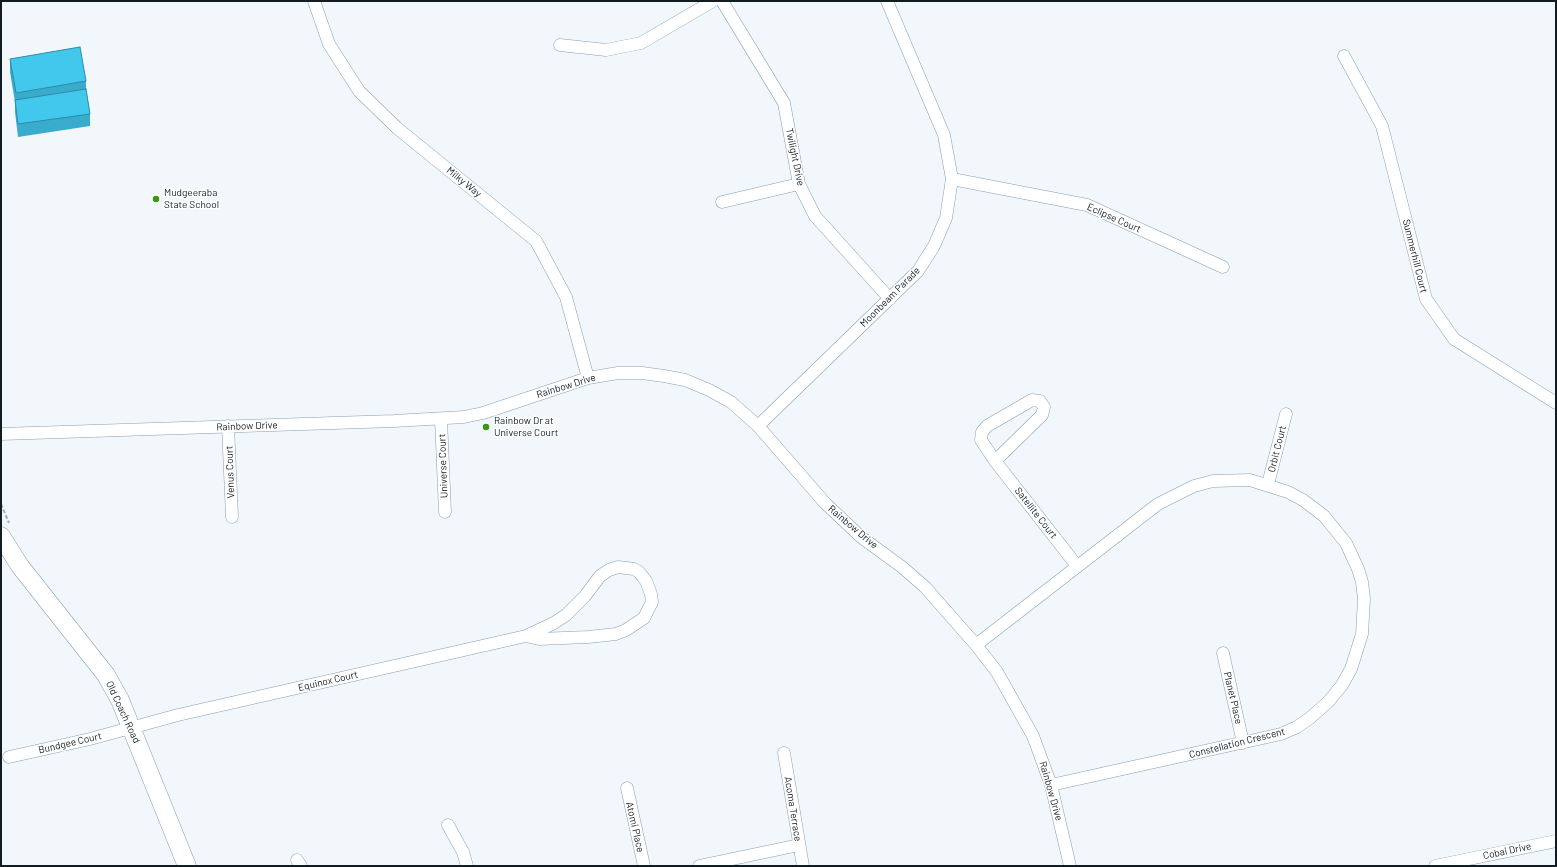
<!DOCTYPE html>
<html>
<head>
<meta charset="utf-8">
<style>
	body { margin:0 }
	#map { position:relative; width:1557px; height:867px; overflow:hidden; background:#f2f7fb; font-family:Barlow,sans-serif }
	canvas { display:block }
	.frame { position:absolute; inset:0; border:2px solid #121c23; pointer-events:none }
</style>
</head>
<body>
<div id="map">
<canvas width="1557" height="867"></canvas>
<div class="frame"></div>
</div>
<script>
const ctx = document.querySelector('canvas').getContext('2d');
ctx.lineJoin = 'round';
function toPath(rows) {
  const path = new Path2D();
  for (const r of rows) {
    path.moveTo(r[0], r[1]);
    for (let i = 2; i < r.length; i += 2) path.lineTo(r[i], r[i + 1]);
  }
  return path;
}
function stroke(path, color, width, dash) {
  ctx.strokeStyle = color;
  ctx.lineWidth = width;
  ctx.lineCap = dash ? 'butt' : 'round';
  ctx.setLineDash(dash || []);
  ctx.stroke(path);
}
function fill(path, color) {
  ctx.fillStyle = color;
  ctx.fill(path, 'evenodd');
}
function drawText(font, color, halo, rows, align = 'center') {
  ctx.font = font + ' Barlow,sans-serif';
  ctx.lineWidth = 3;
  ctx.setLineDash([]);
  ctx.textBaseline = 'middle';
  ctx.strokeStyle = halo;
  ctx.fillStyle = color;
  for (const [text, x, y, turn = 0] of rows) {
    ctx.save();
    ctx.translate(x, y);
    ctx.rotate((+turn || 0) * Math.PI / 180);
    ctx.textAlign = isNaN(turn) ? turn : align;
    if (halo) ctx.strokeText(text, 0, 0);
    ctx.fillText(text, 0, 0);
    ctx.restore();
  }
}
const path = toPath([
	[1,504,9,523]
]);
const street = toPath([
	[314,1,329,44,359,91,397,128,536,241,566,297,588,378],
	[722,1,784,103,799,184,815,216,890,299],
	[560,45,606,50,641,43,713,1],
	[1344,56,1382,126,1426,299,1454,339,1556,403],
	[952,179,1087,205,1223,267],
	[722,202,799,184],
	[441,419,445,512],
	[228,426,232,517],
	[758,426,918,271,934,246,946,218,952,179,944,135,887,1],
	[1,434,394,421,464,417,483,413,588,378,618,373,642,373,664,376,685,380,709,390,731,402,758,426,825,503,861,537,902,567,925,587,976,645,997,672,1033,736,1051,785,1070,866],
	[995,461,1042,415,1044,407,1040,401,1032,400,987,426,982,432,981,440,995,461,1077,566],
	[1268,484,1286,414],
	[976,645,1158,504,1194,486,1213,481,1250,480,1288,492,1303,500,1324,516,1346,543,1358,569,1362,582,1364,599,1362,634,1351,669,1342,685,1329,701,1310,718,1297,727,1281,734,1051,785],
	[1223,653,1243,743],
	[784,753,803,866],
	[9,757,90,739,178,715,526,636,554,623,566,615,585,596,600,576,609,570,618,567,634,569,639,572,646,581,651,594,652,602,644,618,626,630,616,634,588,637,539,639,526,636],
	[627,788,644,866],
	[448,825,463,852,467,866],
	[297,860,301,866],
	[699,866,799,845],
	[1435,866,1556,841]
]);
const secondary = toPath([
	[1,536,20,566,106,675,120,700,187,866]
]);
const wall = toPath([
	[10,59,86,81,86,89,90,114,90,126,18,137,15,112,15,102,10,72]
]);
const building = toPath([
	[80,47,86,81,16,93,10,59,80,47],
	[86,89,90,114,18,124,15,100,86,89]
]);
const markers = [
	[156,199,4,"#389615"],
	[486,427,4,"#389615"]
];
const streetNames = [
	["Twilight Drive",795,157,78],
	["Milky Way",464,182,39],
	["Eclipse Court",1114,218,24],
	["Summerhill Court",1415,256,76],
	["Moonbeam Parade",890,297,-45],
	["Rainbow Drive",566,386,-17],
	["Rainbow Drive",247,426,-2],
	["Orbit Court",1277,449,-76],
	["Universe Court",443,466,-92],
	["Venus Court",230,472,-92],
	["Satellite Court",1036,513,52],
	["Rainbow Drive",853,527,40],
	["Equinox Court",328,681,-13],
	["Planet Place",1233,698,77],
	["Old Coach Road",123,712,65],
	["Bundgee Court",70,743,-13],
	["Constellation Crescent",1237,743,-14],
	["Rainbow Drive",1051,791,74],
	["Acoma Terrace",793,809,81],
	["Atomi Place",635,827,77],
	["Cobai Drive",1507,851,-12]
];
const poiNames = [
	["Mudgeeraba",164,193],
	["State School",164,205],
	["Rainbow Dr at",494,421],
	["Universe Court",494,433]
];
stroke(street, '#869fb2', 13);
stroke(secondary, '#869fb2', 19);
stroke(path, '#a8aeb3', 2, [4, 2]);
stroke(street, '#fff', 12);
stroke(secondary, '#fff', 18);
fill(wall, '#39abcc');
fill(building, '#42c7ed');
stroke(building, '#2e8ba6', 1);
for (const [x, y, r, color] of markers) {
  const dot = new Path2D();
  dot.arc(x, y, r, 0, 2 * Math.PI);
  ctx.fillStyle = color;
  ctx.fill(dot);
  stroke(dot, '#fff', 1.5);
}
drawText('10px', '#121c23', '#fff', streetNames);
drawText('10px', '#121c23', '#fff', poiNames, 'left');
</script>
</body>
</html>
